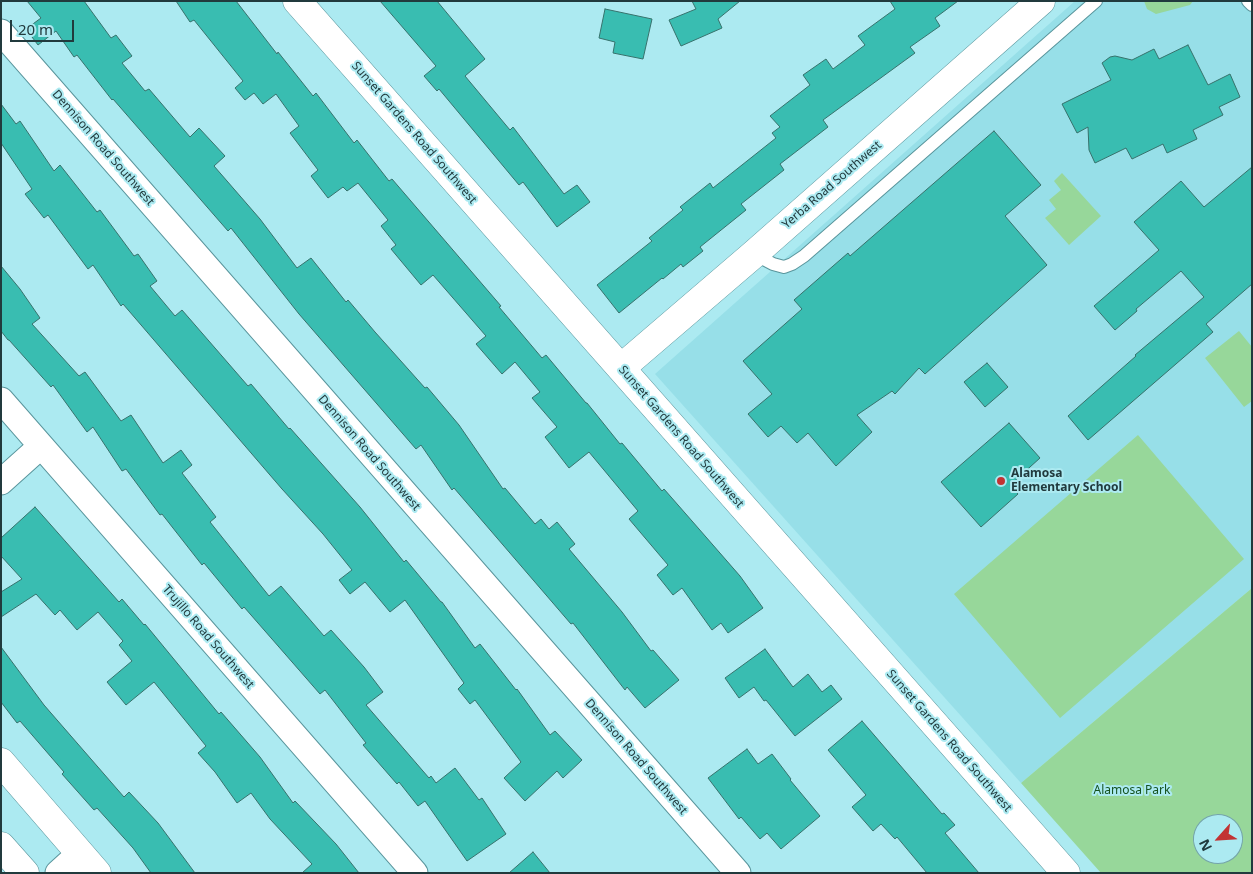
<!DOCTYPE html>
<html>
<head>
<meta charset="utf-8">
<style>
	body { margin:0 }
	#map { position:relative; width:1253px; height:874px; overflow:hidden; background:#aceaf1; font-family:"Noto Sans",sans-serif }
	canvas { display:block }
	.frame { position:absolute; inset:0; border:2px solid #213a3d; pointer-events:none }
	.north { position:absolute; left:1193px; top:814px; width:50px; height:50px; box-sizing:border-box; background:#aceaf1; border:1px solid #74a4a9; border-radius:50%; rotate:244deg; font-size:14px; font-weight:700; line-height:20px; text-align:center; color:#213a3d }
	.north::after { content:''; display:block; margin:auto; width:18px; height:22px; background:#c23333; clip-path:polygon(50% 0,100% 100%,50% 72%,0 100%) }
	.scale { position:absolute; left:10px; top:20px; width:64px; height:22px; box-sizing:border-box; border:2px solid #213a3d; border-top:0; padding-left:6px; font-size:15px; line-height:18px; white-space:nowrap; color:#213a3d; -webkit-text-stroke:4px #aceaf1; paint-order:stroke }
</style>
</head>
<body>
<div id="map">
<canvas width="1253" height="874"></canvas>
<div class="frame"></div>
<div class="north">N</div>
<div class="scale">20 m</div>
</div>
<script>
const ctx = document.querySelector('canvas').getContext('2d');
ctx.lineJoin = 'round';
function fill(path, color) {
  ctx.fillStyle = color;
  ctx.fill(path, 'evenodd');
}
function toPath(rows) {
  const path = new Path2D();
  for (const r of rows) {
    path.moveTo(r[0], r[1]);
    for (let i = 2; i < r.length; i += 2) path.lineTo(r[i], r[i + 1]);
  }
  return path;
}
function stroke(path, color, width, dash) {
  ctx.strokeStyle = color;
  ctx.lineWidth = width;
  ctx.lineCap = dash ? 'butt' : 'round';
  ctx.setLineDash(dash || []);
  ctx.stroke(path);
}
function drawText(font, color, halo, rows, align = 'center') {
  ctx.font = font + ' "Noto Sans",sans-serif';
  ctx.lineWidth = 4;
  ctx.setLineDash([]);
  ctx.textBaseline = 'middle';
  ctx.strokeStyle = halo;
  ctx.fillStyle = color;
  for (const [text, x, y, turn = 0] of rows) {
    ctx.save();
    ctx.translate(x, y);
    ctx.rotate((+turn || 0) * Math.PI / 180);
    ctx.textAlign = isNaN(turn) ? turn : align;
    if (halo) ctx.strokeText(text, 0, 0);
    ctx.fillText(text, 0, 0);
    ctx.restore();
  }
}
const built = toPath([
	[1075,1,1252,1,1252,588,1021,783,655,374]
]);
const green = toPath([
	[1144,1,1193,1,1190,5,1156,14,1147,9],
	[1062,173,1101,216,1069,245,1045,218,1056,209,1049,200,1061,190,1054,181],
	[1239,331,1252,347,1252,401,1244,407,1205,358],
	[1138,435,1244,559,1060,718,954,594],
	[1252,588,1252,873,1101,873,1021,783],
	[1203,824,1233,824,1233,854,1203,854]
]);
const building = toPath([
	[27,1,84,1,111,38,116,35,132,56,122,63,145,91,149,89,190,137,199,128,225,156,214,166,260,219,297,268,311,258,346,302,348,300,375,332,425,388,427,387,459,425,503,489,505,488,535,524,541,519,549,529,557,522,575,544,569,549,622,612,651,651,653,650,679,680,645,708,627,687,625,690,573,623,571,624,454,488,452,490,421,445,416,449,299,314,231,228,228,231,113,99,112,100,77,55,74,57,56,31,38,45,26,29,41,18,27,1],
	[176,1,236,1,277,54,278,52,313,96,316,93,354,143,357,140,389,181,392,179,501,306,499,307,542,358,546,355,586,403,587,403,620,444,622,443,662,491,664,489,699,529,740,576,763,608,728,633,721,623,712,630,682,588,673,595,657,575,668,565,629,519,638,511,589,452,569,468,545,437,557,427,532,398,540,392,515,362,502,374,476,344,486,336,433,275,421,285,391,249,396,245,381,226,388,220,358,183,347,191,343,187,328,198,311,176,318,170,290,133,299,126,276,94,263,104,254,93,245,100,235,88,243,81,194,20,190,22,176,1],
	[380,1,437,1,485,59,465,76,510,130,513,127,564,194,577,185,590,202,557,227,523,182,519,185,439,89,437,91,424,76,436,66,380,1],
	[692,1,740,1,718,19,722,28,681,46,669,20,696,9,692,1],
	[890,1,958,1,935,18,940,26,910,47,915,53,823,120,828,127,780,164,784,170,741,204,746,210,700,247,703,251,683,267,681,264,663,279,662,278,619,313,597,285,652,241,649,238,683,210,680,207,710,183,713,188,776,138,772,133,780,127,770,116,810,85,803,75,826,59,833,69,865,45,858,36,895,9,890,1],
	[605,9,652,19,643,59,613,53,615,42,599,38,605,9],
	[1188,45,1208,85,1230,74,1240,97,1219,107,1223,115,1193,130,1197,139,1167,153,1163,144,1132,159,1126,148,1095,163,1089,150,1088,127,1077,133,1062,104,1111,80,1102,63,1110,57,1115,56,1132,60,1154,49,1159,59,1188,45],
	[1,104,16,124,20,121,54,171,60,165,97,212,100,210,134,256,138,254,157,281,150,286,175,316,182,310,248,386,251,384,289,429,290,428,360,507,404,562,406,560,441,602,442,602,475,648,480,644,516,690,517,689,550,735,555,731,582,760,563,778,557,771,525,801,504,778,521,762,475,700,470,704,458,689,464,683,405,600,390,612,365,582,350,594,339,580,352,570,323,534,282,489,123,304,121,306,93,265,88,269,48,215,44,218,25,194,32,189,1,143,1,104],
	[994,131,1041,185,1005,216,1047,265,925,374,919,368,895,394,892,391,857,415,872,432,836,466,808,433,797,443,781,426,768,437,748,414,772,394,743,361,802,309,794,300,848,253,850,256,994,131],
	[1252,167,1252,284,1206,324,1213,332,1088,440,1068,416,1136,356,1135,355,1204,297,1181,271,1136,309,1137,311,1115,330,1094,306,1159,250,1134,222,1181,181,1204,207,1252,167],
	[1,266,20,289,40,318,32,324,79,376,85,372,121,421,131,415,163,463,181,450,192,465,182,473,216,517,210,522,269,596,281,586,324,636,331,630,364,667,383,692,366,705,429,778,431,776,436,783,455,768,479,800,482,798,506,834,467,861,425,801,418,806,399,782,397,784,363,745,366,743,325,690,320,694,244,607,242,609,204,563,202,565,162,514,160,515,126,469,122,471,93,427,87,432,53,385,51,387,9,340,8,340,1,331,1,266],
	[987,363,1008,387,985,407,964,382,987,363],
	[1009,423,1040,458,1010,485,1018,494,981,527,941,482,1009,423],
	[35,507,119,602,122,599,144,625,145,624,219,714,221,712,260,757,293,803,295,801,336,844,359,873,302,873,312,864,270,819,251,793,237,803,215,772,198,753,206,746,154,682,126,705,107,682,132,661,119,645,123,641,98,612,77,630,60,610,55,615,36,594,1,617,1,592,22,579,1,556,1,538,35,507],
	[1,647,44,705,124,797,129,792,158,823,195,873,151,873,133,848,97,808,94,810,62,774,64,772,20,721,17,723,1,702,1,647],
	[765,649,793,687,808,674,822,692,831,685,842,699,795,736,766,700,764,701,754,687,739,698,725,678,765,649],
	[862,721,942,814,944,813,955,825,945,833,979,873,927,873,897,837,895,839,881,824,873,831,852,807,866,795,828,750,862,721],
	[747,749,758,764,772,754,791,779,790,780,820,816,781,849,767,833,760,839,741,817,739,819,708,778,747,749],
	[533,852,550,873,509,873,533,852]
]);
const lane = toPath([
	[1248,1,1252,5],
	[754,254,773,264,784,267,792,264,804,256,1096,1]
]);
const street = toPath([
	[1,32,738,873],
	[1,400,415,873],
	[1,482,41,446],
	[58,873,80,853]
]);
const secondary = toPath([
	[297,1,1066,873],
	[621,368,754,254,1041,1],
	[1,762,97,873],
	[1,846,25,873]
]);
const markers = [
	[1001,481,5,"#c23333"]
];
const streetNames = [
	["Sunset Gardens Road Southwest",414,133,49],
	["Dennison Road Southwest",103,148,49],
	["Yerba Road Southwest",832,185,-41],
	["Sunset Gardens Road Southwest",681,437,49],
	["Dennison Road Southwest",369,453,49],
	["Trujillo Road Southwest",208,637,49],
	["Sunset Gardens Road Southwest",949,741,49],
	["Dennison Road Southwest",636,757,49]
];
const poiNames = [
	["Alamosa",1011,474],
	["Elementary School",1011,488]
];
const parkNames = [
	["Alamosa Park",1132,791]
];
fill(built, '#97dfe8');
fill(green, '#97d79a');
fill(building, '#39bdb1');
stroke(building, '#37726c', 1);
stroke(lane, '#59959c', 14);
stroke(street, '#59959c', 27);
stroke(secondary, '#59959c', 29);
stroke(lane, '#fff', 12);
stroke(street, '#fff', 25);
stroke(secondary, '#fff', 28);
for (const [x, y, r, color] of markers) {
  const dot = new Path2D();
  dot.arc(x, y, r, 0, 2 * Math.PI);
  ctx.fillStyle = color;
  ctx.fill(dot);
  stroke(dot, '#aceaf1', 2);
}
drawText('12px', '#213a3d', '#aceaf1', streetNames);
drawText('bold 12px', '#213a3d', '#aceaf1', poiNames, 'left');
drawText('12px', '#15521f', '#aceaf1', parkNames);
</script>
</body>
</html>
